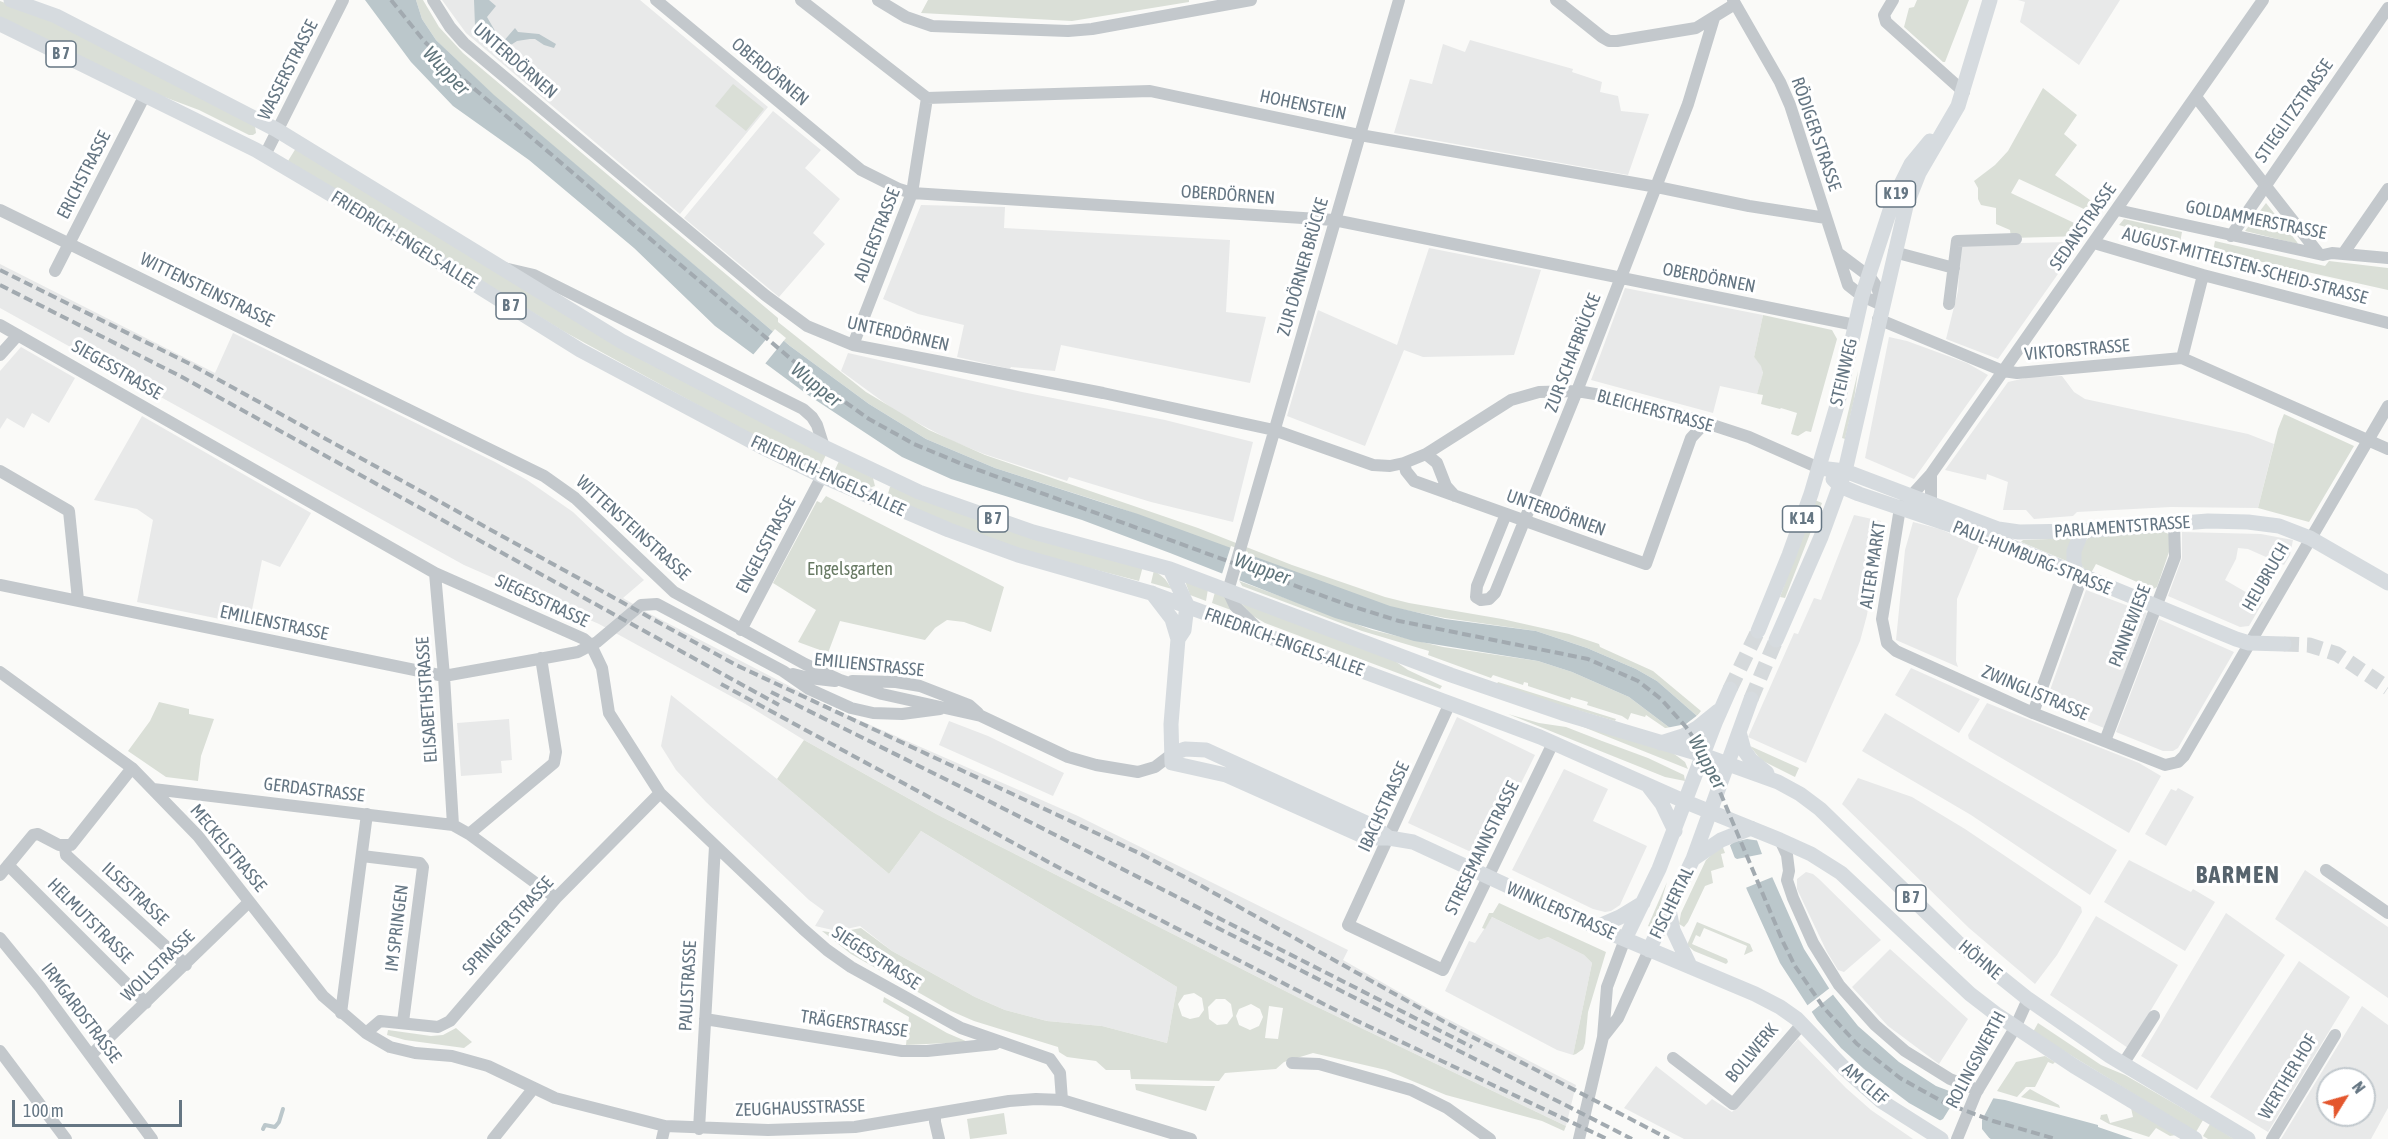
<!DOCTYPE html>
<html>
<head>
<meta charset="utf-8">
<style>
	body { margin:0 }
	#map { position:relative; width:2388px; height:1139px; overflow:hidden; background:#fafaf8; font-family:"Asap Condensed",sans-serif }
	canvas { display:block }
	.north { position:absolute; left:2316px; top:1067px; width:60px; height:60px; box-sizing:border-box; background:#fff; border:2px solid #c1c8cd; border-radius:50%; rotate:53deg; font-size:16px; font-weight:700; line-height:24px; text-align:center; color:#657683 }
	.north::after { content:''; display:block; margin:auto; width:21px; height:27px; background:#e4572e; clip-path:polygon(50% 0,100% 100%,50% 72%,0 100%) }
	.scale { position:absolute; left:12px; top:1100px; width:170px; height:27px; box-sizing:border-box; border:3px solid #657683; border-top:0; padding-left:8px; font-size:18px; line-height:21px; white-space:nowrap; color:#657683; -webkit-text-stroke:4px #fff; paint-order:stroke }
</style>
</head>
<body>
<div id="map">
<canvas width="2388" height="1139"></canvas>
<div class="north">N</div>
<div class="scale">100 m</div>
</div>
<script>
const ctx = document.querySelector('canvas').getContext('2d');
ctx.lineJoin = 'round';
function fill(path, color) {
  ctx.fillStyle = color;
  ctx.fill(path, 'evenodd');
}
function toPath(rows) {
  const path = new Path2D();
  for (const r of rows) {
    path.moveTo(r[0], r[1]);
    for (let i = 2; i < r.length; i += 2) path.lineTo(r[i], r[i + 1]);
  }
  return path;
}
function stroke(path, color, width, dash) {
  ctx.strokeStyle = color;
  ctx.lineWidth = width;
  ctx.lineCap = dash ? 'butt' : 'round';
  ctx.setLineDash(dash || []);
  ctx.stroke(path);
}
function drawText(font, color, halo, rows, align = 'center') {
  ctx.font = font + ' "Asap Condensed",sans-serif';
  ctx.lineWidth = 6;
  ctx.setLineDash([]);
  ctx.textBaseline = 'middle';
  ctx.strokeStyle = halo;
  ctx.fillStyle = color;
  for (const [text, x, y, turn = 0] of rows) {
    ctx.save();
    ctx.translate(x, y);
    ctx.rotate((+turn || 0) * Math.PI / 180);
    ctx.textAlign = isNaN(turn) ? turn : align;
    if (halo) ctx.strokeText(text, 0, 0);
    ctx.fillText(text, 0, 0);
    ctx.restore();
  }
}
const built = toPath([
	[442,0,640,0,768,107,680,214,466,33],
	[2018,0,2120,0,2079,65,2020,22,2025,2],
	[1470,40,1573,69,1572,72,1602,82,1600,92,1618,96,1621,111,1649,114,1628,175,1394,133,1410,79,1432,84,1443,44,1465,52],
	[773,111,821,150,805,168,840,199,813,233,825,244,779,297,684,218],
	[921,205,1005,207,1004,228,1230,240,1226,312,1266,317,1250,383,1061,345,1055,371,1011,367,1010,369,957,357,964,325,918,314,883,299],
	[2075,242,2077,247,1998,359,1946,339,1958,291,1960,244],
	[1429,248,1541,270,1514,355,1423,357,1404,350,1365,446,1287,416,1318,310,1397,345],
	[0,264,215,373,233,333,495,462,527,480,573,512,644,580,623,598,650,614,834,709,1078,816,1348,950,1343,960,1434,1012,1576,1085,1566,1126,1309,1003,938,815,804,740,747,705,599,624,464,565,0,308],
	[1625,288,1763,315,1754,357,1762,366,1763,374,1757,394,1720,386,1713,413,1591,380],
	[1889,337,1907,341,1967,363,1988,375,1914,479,1865,458],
	[21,347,75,378,49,423,32,413,24,428,7,418,0,429,0,371],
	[848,353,1022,392,1165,420,1253,442,1233,522,1151,502,1069,477,1067,481,984,454,952,441,897,412,841,371],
	[2062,376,2074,392,2085,399,2248,434,2274,444,2258,508,2171,507,2077,512,2073,516,2034,519,2026,510,2003,510,2008,482,1987,474,1986,480,1945,470,2008,382,2030,377],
	[142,416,311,513,280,567,262,560,249,625,137,602,153,520,137,509,94,500],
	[1854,515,1881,521,1867,615,1860,641,1806,763,1748,737,1794,633,1798,634,1814,598,1821,600],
	[1913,522,1940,529,1979,546,1957,599,1956,661,1958,667,1896,640,1905,550],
	[2182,532,2261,534,2293,540,2290,555,2284,565,2248,549,2238,548,2236,559,2225,580,2263,602,2249,626,2240,627,2168,596,2182,558],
	[2086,590,2147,613,2104,728,2045,704],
	[2159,619,2234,652,2178,748,2173,751,2163,751,2116,732],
	[1911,668,1980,699,1959,733,1895,695],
	[671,695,777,779,889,874,921,831,1177,987,1167,1043,1102,1026,1047,1021,1005,1010,975,997,892,951,860,926,837,931,815,926,824,911,809,900,706,802,676,770,661,746],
	[1987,703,2139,763,2161,776,2129,833,1969,739,1968,735],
	[1885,713,2117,850,2090,895,1971,815,1862,751],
	[1457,717,1535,755,1484,858,1408,823],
	[509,719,512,760,501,761,502,773,461,776,457,723],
	[949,721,988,736,1064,773,1053,796,939,745],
	[1564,769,1608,789,1593,821,1647,846,1620,905,1611,911,1605,912,1593,909,1512,870],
	[1858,778,1912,797,1965,829,2081,907,2082,912,2057,955,2035,984,1969,928,1842,804],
	[2178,788,2194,797,2166,846,2145,834,2171,789,2176,791],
	[2129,860,2191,892,2193,889,2215,902,2185,951,2104,902],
	[2305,870,2388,927,2388,998,2275,919],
	[1806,872,1813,874,1819,879,1881,940,1844,972,1838,970,1827,952,1797,889,1797,879],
	[2226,913,2285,955,2197,1090,2141,1056],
	[2096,916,2178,965,2128,1048,2050,995],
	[1492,917,1539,940,1548,937,1584,955,1592,963,1573,1055,1557,1050,1445,991,1469,941,1475,943],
	[1890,949,1968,1019,1939,1064,1888,1026,1852,987],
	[2299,961,2350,997,2268,1132,2210,1097],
	[2362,1006,2388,1025,2388,1108,2371,1139,2281,1139],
	[2328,1079,2364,1079,2364,1115,2328,1115],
	[1798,1039,1846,1088,1871,1110,1913,1139,1684,1139,1624,1108,1656,1066,1706,1105,1712,1099,1732,1112]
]);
const green = toPath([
	[416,0,423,0,439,27,463,53,778,318,778,322,866,392,929,430,985,455,1198,528,1292,565,1385,597,1409,603,1502,619,1569,634,1599,644,1600,647,1653,671,1701,711,1697,716,1657,681,1636,669,1587,648,1536,631,1445,618,1390,607,1114,506,995,468,926,439,869,404,790,346,494,96,436,40,422,19],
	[928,0,1189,0,1189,2,1072,21,921,13],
	[1917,0,1969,0,1945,62,1943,62,1904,27,1909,8,1914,7],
	[0,1,50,20,255,126,256,133,253,135,249,135,199,110,159,95,0,17],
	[733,84,764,109,746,131,715,106],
	[2043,88,2077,115,2064,134,2077,145,2055,175,2104,210,2099,216,2019,179,2011,193,2089,230,2084,236,2011,238,2010,230,1996,224,1996,208,1981,205,1978,199,1978,188,1974,181,1995,165,2008,151],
	[296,148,646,362,826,455,820,467,738,427,563,331,288,161],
	[2266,203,2297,242,2298,244,2245,231],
	[2124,219,2182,232,2180,243,2119,225],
	[2215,241,2325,266,2329,261,2388,268,2388,290,2213,251],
	[1763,315,1832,330,1837,339,1811,432,1806,431,1798,436,1791,434,1797,413,1781,408,1780,409,1761,404,1763,395,1757,394,1763,373,1761,366,1754,357],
	[1858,371,1854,400,1845,439,1842,438],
	[2284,414,2354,446,2309,522,2258,508,2278,429],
	[839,461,873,478,875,486,866,489,833,474],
	[893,486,1143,566,1139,581,1035,554,951,524,887,497,890,487],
	[826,496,1004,587,991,632,964,622,947,620,935,628,925,640,840,621,828,653,798,642,816,610,773,583,817,501,821,503],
	[1815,500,1822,503,1785,598,1780,597],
	[2161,531,2169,534,2169,552,2157,587,2153,589,2096,564,2090,575,2081,565,2079,548,2089,537],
	[2074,538,2069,562,2021,542,2023,540],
	[1154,570,1165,579,1172,589,1151,583],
	[1185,581,1208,589,1206,601,1190,595],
	[1239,581,1372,630,1443,647,1538,661,1572,672,1629,697,1670,728,1665,728,1646,715,1645,717,1631,713,1628,720,1622,716,1587,705,1588,702,1571,697,1570,700,1528,686,1528,683,1524,682,1523,685,1493,675,1491,678,1428,655,1429,651,1362,631,1242,586],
	[1215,592,1227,597,1231,610,1212,603],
	[1239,601,1392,659,1408,670,1442,686,1440,689,1265,623,1253,616],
	[1498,682,1616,719,1615,721,1556,704,1496,685],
	[159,702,189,709,189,714,214,719,201,756,198,781,166,777,128,751,150,721],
	[1508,714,1539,723,1566,727,1602,741,1648,758,1684,775,1685,781,1665,777],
	[1566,720,1673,753,1685,762,1688,769],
	[804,740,938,815,1309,1003,1566,1126,1564,1131,1542,1121,1446,1095,1386,1070,1313,1053,1284,1062,1276,1069,1225,1073,1219,1081,1131,1079,1130,1070,1106,1070,1096,1061,1067,1057,1059,1052,1058,1047,974,1021,951,1011,851,954,822,931,835,933,861,928,892,951,975,997,1005,1010,1047,1021,1102,1026,1167,1043,1177,987,921,831,889,874,777,779],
	[1194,993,1202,998,1204,1010,1199,1017,1190,1019,1182,1016,1178,1004,1184,995],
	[1216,999,1225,999,1231,1004,1233,1016,1227,1024,1217,1025,1209,1019,1208,1007],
	[1251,1004,1260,1009,1263,1017,1259,1026,1250,1030,1239,1025,1236,1016,1239,1009],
	[1269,1006,1283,1008,1278,1039,1265,1038],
	[1750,746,1799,768,1795,777,1761,760],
	[1722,845,1725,853,1721,854,1724,867,1711,871,1713,883,1705,886,1688,922,1684,927,1679,924,1681,913,1706,860],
	[1667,882,1656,919,1653,928,1648,926],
	[1499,903,1606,952,1588,1012,1585,1043,1583,1049,1576,1054,1573,1055,1592,963,1584,955,1548,937,1539,940,1492,917,1485,929,1482,928,1489,913,1493,913],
	[1697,922,1750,944,1753,951,1744,955,1747,946,1704,928,1700,937,1696,935,1692,944,1727,959,1728,962,1726,964,1694,951,1687,945],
	[884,997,947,1033,968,1042,906,1045,909,1017,883,1002],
	[2038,1023,2101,1065,2125,1075,2203,1120,2196,1132,2033,1032],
	[456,1028,472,1042,464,1048,405,1040,387,1035,388,1030,431,1036,443,1035],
	[2045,1056,2055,1062,2053,1064,2048,1062,2035,1087,2026,1087,2017,1097,1997,1091,2016,1062],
	[1135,1084,1205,1086,1215,1086,1206,1111,1136,1090],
	[2030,1089,2059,1105,2060,1108,2021,1097],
	[2131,1108,2176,1135,2170,1136,2156,1128,2149,1137,2109,1124,2100,1119,2101,1115,2107,1114,2110,1123,2133,1117],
	[1004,1113,1007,1134,970,1139,967,1119],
	[2210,1124,2234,1139,2208,1139,2203,1136]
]);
const water = toPath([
	[365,0,416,0,422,19,436,40,494,95,790,346,869,404,926,439,995,468,1138,514,1390,606,1445,619,1536,631,1587,648,1636,669,1657,681,1697,716,1716,742,1743,802,1762,854,1804,949,1834,996,1858,1026,1899,1062,1936,1086,1952,1092,2005,1100,2098,1125,2098,1127,2133,1139,1991,1139,1941,1121,1909,1103,1864,1069,1841,1048,1817,1020,1780,963,1747,890,1704,777,1683,742,1670,728,1629,697,1572,672,1538,661,1414,641,1335,618,1170,553,1082,520,951,479,902,457,808,395,715,326,634,248,529,160,453,106,411,62],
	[474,0,489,0,496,6,487,17,502,43,515,28,518,32,539,34,556,44,554,48,544,45,535,39,530,39,517,41,503,50,493,47,481,36,475,26]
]);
const pier = toPath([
	[775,329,786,338,764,365,752,356],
	[1231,546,1248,552,1239,581,1242,586,1221,577],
	[1699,714,1718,741,1733,771,1761,841,1747,839,1734,842,1729,846,1730,855,1737,859,1762,854,1764,851,1775,876,1743,889,1731,859,1701,778,1692,759,1666,728,1686,724],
	[1831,987,1835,993,1809,1014,1804,1008],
	[1953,1089,1994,1097,1982,1120,1982,1129,1990,1139,1980,1139,1937,1122,1943,1119,1956,1098]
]);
const stream = toPath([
	[263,1129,265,1125,275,1127,279,1122,283,1109]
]);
const majorTunnel = toPath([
	[2284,644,2309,645,2337,654,2388,688],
	[1730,689,1758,631],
	[1751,699,1776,640]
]);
const minor = toPath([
	[433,0,450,27,464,43,765,295,807,326,853,345,1103,393,1274,430,1373,465,1390,466,1404,463,1426,454,1511,400,1539,392,1577,391,1601,395,1691,418,1749,437,1819,468],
	[656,0,861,170,899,189,912,193,1334,220,1855,325],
	[801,0,927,98,1150,91,1360,135,1657,187,1749,206,1826,218],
	[878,0,906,17,932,26,1068,31,1092,29,1251,0],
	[1556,0,1602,37,1609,41,1617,41,1696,28,1735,4],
	[1733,0,1780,82,1790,105,1848,285,1862,296,1882,305],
	[1893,0,1884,15,1886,22,1964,92],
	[2263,0,1931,474,1900,508,1882,619,1887,643,1896,651,2033,713,2165,765,2178,762,2184,756,2388,406],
	[2196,97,2319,254],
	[265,155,343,0],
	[0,210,544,476,575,498,674,592,805,664,840,680,882,694,981,716,1068,757,1096,765,1138,772,1155,767,1172,754],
	[2117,210,2323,255,2332,253,2388,258],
	[2231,236,2388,8],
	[2094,243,2203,275,2388,323],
	[1894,252,1954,268],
	[1838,253,1870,277,1877,287,1882,305],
	[2343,254,2388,189],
	[504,268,534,275,803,409,812,417,817,425,824,447],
	[55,271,145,95],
	[1949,304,1957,241,2016,239],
	[1878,319,2003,371,2017,373,2182,358,2388,449],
	[0,325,435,573,584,639,591,645,602,668,609,713,660,793,803,929,827,950,851,967,961,1028,1050,1059,1060,1073,1062,1100],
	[853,345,912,193,927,98],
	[0,355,18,335],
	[2182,358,2203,275],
	[1426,454,1437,463,1446,486,1455,496],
	[1404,463,1406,471,1414,481,1646,564,1691,438,1705,423],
	[0,471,69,511,78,600],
	[1931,503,1931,474],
	[1506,514,1477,586,1476,597,1481,600,1489,599,1495,593,1577,391,1688,104,1714,18],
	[435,573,444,676,453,825],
	[0,585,444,676,578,652,597,642,641,605,657,604,783,671,809,689,851,708,873,713,902,714,940,709],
	[741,630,822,476],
	[1261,632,1235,606,1228,591,1399,0],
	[0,672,132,768,198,836,323,996,366,1033,390,1047,415,1053,452,1056,488,1066,555,1098,665,1126,768,1130,855,1127,1009,1101,1036,1099,1062,1100,1191,1139],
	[793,674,809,678,835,681],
	[852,681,896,682,920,686,969,705,978,713],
	[1450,703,1348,925,1443,970,1553,743],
	[2033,713,2082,577],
	[2105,741,2175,557,2174,522],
	[153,789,453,825,469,834,556,898],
	[469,834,554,763,556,752,541,658],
	[1780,840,1787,855,1789,871,1787,880,1793,898,1813,943,1839,985,1875,1025,1905,1051,1950,1079,1978,1090],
	[65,847,66,855,186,965],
	[362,856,420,863,423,867,403,1022],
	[8,865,146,1003],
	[2326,870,2388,913],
	[0,875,33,835,38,834,59,845,71,845,132,768],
	[0,938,40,987,152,1139],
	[341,1013,367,814],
	[705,1019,902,1051,927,1051,995,1044],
	[366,1033,380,1021,438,1027,450,1021,556,898,660,793],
	[1603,1037,1618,1018,1649,950],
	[0,1051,66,1139],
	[91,1055,249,902],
	[1673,1058,1733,1104,1802,1024],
	[1292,1063,1319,1064,1411,1090,1447,1108,1490,1139],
	[2123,1064,2154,1016],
	[935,1114,935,1122,939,1139],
	[699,1129,715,846],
	[493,1139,533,1089],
	[662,1139,665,1126],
	[1579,1139,1603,1037,1607,987,1625,939],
	[1957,1139,1976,1093,2015,1028,2028,999],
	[2272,1139,2335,1035]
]);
const major = toPath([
	[11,0,56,16,277,130,621,341,824,447,919,492,1033,532,1170,569,1451,675,1562,713,1703,755,1778,782,1800,794,1820,809,1957,942,2028,999,2110,1056,2248,1139],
	[0,24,256,150,332,195,580,350,762,447,822,476,949,530,1018,555,1151,593,1492,719,1540,737,1686,802,1780,840,1811,854,1841,873,1970,994,1996,1014,2074,1066,2195,1139],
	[1819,468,1845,471,1998,529,2019,532,2082,531,2208,521,2248,522,2279,526,2310,538,2388,583],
	[1833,479,1840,486,1859,494,1995,540,2236,639,2249,643,2284,644],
	[1170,569,1187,605,1184,630,1178,639],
	[2077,575,2074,563,2074,551,2082,531],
	[1152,593,1172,619,1178,639,1171,724,1172,763,1226,775,1367,838,1389,838,1413,842,1603,930,1755,994,1780,1007,1797,1019,1846,1070,1881,1101,1941,1139],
	[1758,631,1789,555,1811,494,1838,402,1862,296,1894,198,1911,164,1930,141],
	[1776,640,1821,537,1845,471,1906,206,1919,173,1958,106,1990,0],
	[1739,732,1744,750,1751,760,1767,773],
	[1661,743,1683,736,1697,728,1718,711],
	[1172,754,1185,749,1206,750,1373,826,1389,838],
	[1649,787,1662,804,1675,831],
	[1693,859,1721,840,1751,828],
	[1669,910,1673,930,1690,966],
	[1597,927,1620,917,1643,903],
	[1625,939,1659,869,1715,723,1730,689],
	[1649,950,1693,859,1751,699]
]);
const rail = toPath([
	[391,0,424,41,457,74,791,359,831,392,869,419,914,444,962,464,1348,605,1399,621,1588,659,1638,681,1661,699,1686,727,1695,740,1712,773,1783,942,1795,966,1824,1008,1857,1044,1900,1078,1945,1103,1993,1121,2056,1139],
	[0,270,190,364,736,665,1141,854,1198,884,1461,1031,1669,1139],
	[0,285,182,377,779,705],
	[721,684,1065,871,1353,1019,1607,1139],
	[771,692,971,792,1472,1047],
	[1204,921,1632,1139]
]);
const shields = [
	[61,54,30],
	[1896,194,39],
	[511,306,30],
	[993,519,30],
	[1802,519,39],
	[1911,898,30]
];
const shieldNames = [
	["B 7",61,54],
	["K 19",1896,194],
	["B 7",511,306],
	["B 7",993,519],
	["K 14",1802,519],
	["B 7",1911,898]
];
const streetNames = [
	["UNTERDÖRNEN",515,61,41],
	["WASSERSTRASSE",288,70,-63],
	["OBERDÖRNEN",770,72,40],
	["HOHENSTEIN",1303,105,12],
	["STIEGLITZSTRASSE",2294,111,-55],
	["RÖDIGER STRASSE",1816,134,71],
	["ERICHSTRASSE",84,175,-63],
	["OBERDÖRNEN",1228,195,4],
	["GOLDAMMERSTRASSE",2256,220,11],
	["SEDANSTRASSE",2083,227,-55],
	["ADLERSTRASSE",877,235,-69],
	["FRIEDRICH-ENGELS-ALLEE",404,240,32],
	["AUGUST-MITTELSTEN-SCHEID-STRASSE",2245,266,15],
	["ZUR DÖRNER BRÜCKE",1303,267,-74],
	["OBERDÖRNEN",1709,278,11],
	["WITTENSTEINSTRASSE",207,290,26],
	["UNTERDÖRNEN",898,334,13],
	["VIKTORSTRASSE",2077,350,-5],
	["ZUR SCHAFBRÜCKE",1573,353,-69],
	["SIEGESSTRASSE",117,370,30],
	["STEINWEG",1844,372,-77],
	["BLEICHERSTRASSE",1655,411,15],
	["FRIEDRICH-ENGELS-ALLEE",828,476,25],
	["UNTERDÖRNEN",1556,513,20],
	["PARLAMENTSTRASSE",2122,527,-4],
	["WITTENSTEINSTRASSE",633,528,42],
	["ENGELSSTRASSE",766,545,-62],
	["PAUL-HUMBURG-STRASSE",2032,558,22],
	["ALTER MARKT",1873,565,-81],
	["HEUBRUCH",2266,577,-60],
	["SIEGESSTRASSE",542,601,25],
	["EMILIENSTRASSE",274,623,12],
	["PANNEWIESE",2130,626,-69],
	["FRIEDRICH-ENGELS-ALLEE",1284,642,20],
	["EMILIENSTRASSE",869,665,6],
	["ZWINGLISTRASSE",2035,693,23],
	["ELISABETHSTRASSE",427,700,-94],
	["GERDASTRASSE",314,790,7],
	["IBACHSTRASSE",1384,807,-65],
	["MECKELSTRASSE",228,848,50],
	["STRESEMANNSTRASSE",1482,848,-64],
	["ILSESTRASSE",135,894,43],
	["FISCHERTAL",1672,903,-64],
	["WINKLERSTRASSE",1561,911,24],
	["HELMUTSTRASSE",90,921,45],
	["SPRINGER STRASSE",508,926,-48],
	["IM SPRINGEN",397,928,-83],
	["SIEGESSTRASSE",876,958,33],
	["HÖHNE",1980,960,40],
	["WOLLSTRASSE",158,966,-44],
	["PAULSTRASSE",688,986,-87],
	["IRMGARDSTRASSE",81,1013,53],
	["TRÄGERSTRASSE",854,1024,8],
	["BOLLWERK",1752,1053,-50],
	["ROLINGSWERTH",1976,1060,-62],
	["WERTHER HOF",2288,1077,-59],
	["AM CLEF",1865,1084,41],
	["ZEUGHAUSSTRASSE",800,1108,-2]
];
const parkNames = [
	["Engelsgarten",850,569]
];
const waterNames = [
	["Wupper",446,71,47],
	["Wupper",816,385,39],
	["Wupper",1262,569,20],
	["Wupper",1707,762,62]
];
const districtNames = [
	["BARMEN",2238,875]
];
fill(built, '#e8e9e9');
fill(green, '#dadfd7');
fill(water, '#bbc7cb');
fill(pier, '#fafaf8');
stroke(stream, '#bbc7cb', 4);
stroke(majorTunnel, '#d5d9db', 15, [15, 8]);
stroke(minor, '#c3c8cc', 12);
stroke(major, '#d6dbdf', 15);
stroke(rail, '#a2aab0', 4, [9, 4.5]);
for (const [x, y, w] of shields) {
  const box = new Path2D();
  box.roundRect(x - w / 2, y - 13, w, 26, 4.5);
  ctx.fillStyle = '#fff';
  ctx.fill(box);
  stroke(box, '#657683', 1.5);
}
drawText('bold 16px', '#657683', null, shieldNames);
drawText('18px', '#657683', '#fff', streetNames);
drawText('18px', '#687a64', '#fff', parkNames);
drawText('italic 20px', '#60757c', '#fff', waterNames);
ctx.letterSpacing = '1.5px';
drawText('bold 24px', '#57646e', '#fff', districtNames);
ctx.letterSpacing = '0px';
</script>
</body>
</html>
